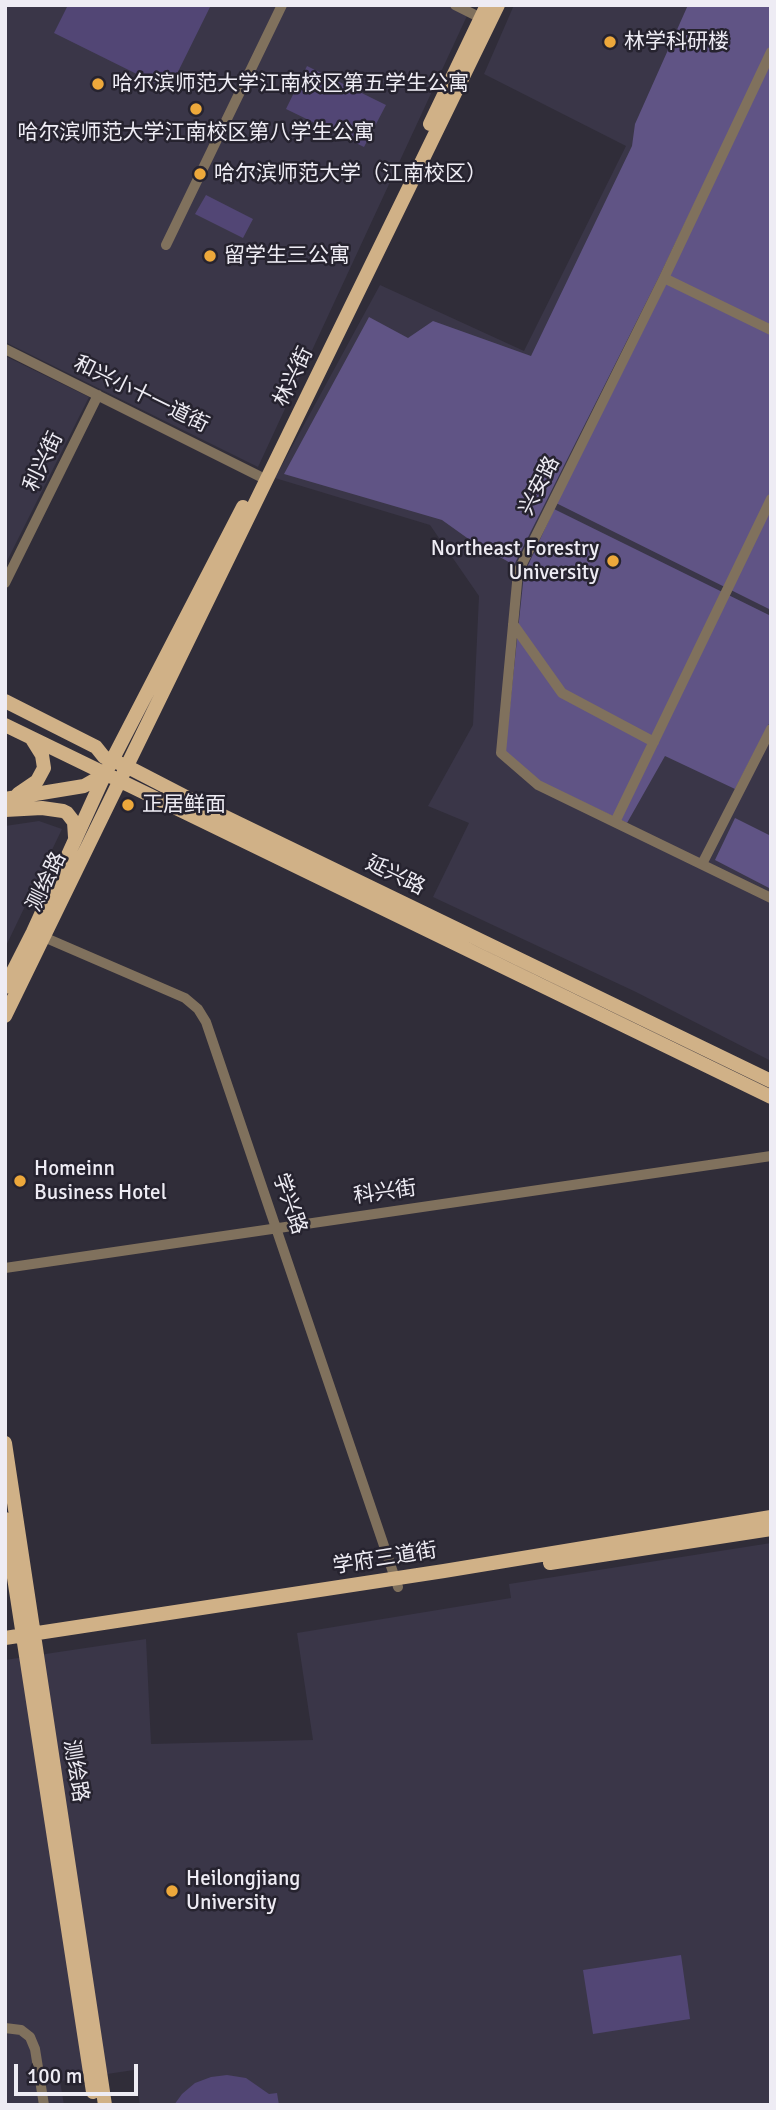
<!DOCTYPE html>
<html>
<head>
<meta charset="utf-8">
<style>
	body { margin:0 }
	#map { position:relative; width:776px; height:2110px; overflow:hidden; background:#302d39; font-family:Signika,sans-serif }
	canvas { display:block }
	.frame { position:absolute; inset:0; border:7px solid #eeecf4; pointer-events:none }
	.scale { position:absolute; left:14px; top:2064px; width:124px; height:32px; box-sizing:border-box; border:4px solid #eeecf4; border-top:0; padding-left:9px; font-size:21px; line-height:24px; white-space:nowrap; color:#eeecf4; -webkit-text-stroke:5px #26232f; paint-order:stroke }
</style>
</head>
<body>
<div id="map">
<canvas width="776" height="2110"></canvas>
<div class="frame"></div>
<div class="scale">100 m</div>
</div>
<script>
const ctx = document.querySelector('canvas').getContext('2d');
ctx.lineJoin = 'round';
function fill(path, color) {
  ctx.fillStyle = color;
  ctx.fill(path, 'evenodd');
}
function toPath(rows) {
  const path = new Path2D();
  for (const r of rows) {
    path.moveTo(r[0], r[1]);
    for (let i = 2; i < r.length; i += 2) path.lineTo(r[i], r[i + 1]);
  }
  return path;
}
function stroke(path, color, width, dash) {
  ctx.strokeStyle = color;
  ctx.lineWidth = width;
  ctx.lineCap = dash ? 'butt' : 'round';
  ctx.setLineDash(dash || []);
  ctx.stroke(path);
}
function drawText(font, color, halo, rows, align = 'center') {
  ctx.font = font + ' Signika,"Noto Sans SC",sans-serif';
  ctx.lineWidth = 5;
  ctx.setLineDash([]);
  ctx.textBaseline = 'middle';
  ctx.strokeStyle = halo;
  ctx.fillStyle = color;
  for (const [text, x, y, turn = 0] of rows) {
    ctx.save();
    ctx.translate(x, y);
    ctx.rotate((+turn || 0) * Math.PI / 180);
    ctx.textAlign = isNaN(turn) ? turn : align;
    if (halo) ctx.strokeText(text, 0, 0);
    ctx.fillText(text, 0, 0);
    ctx.restore();
  }
}
const built = toPath([
	[5,5,472,5,258,467,5,342],
	[514,5,771,5,771,1061,636,992,433,897,469,823,428,806,473,725,479,596,430,525,275,478,380,285,524,351,626,146,484,74],
	[5,356,89,397,5,565],
	[39,821,62,829,5,948,5,826],
	[771,1543,771,2105,140,2105,134,2070,60,2081,64,2105,5,2105,5,1660,146,1639,151,1744,313,1740,297,1633,511,1598,509,1584]
]);
const green = toPath([
	[68,5,211,5,169,90,54,33],
	[307,66,386,105,364,147,286,109],
	[206,195,253,219,243,238,195,214],
	[681,1955,690,2019,593,2034,583,1970],
	[227,2075,246,2078,269,2094,277,2093,279,2105,174,2105,182,2094,195,2083,211,2077]
]);
const forest = toPath([
	[688,5,771,5,771,44,660,275,514,565,470,540,442,520,284,474,369,317,408,338,433,321,531,356,632,146,635,124],
	[771,62,771,327,668,277],
	[665,283,771,334,771,610,556,503],
	[554,509,771,616,771,720,735,789,665,756,627,823,541,782,505,752,524,574],
	[735,818,771,836,771,889,715,860]
]);
const minor = toPath([
	[455,5,481,18],
	[771,52,664,278,518,572,501,753,538,785,771,898],
	[166,245,282,5],
	[664,278,771,330],
	[5,349,259,476],
	[5,583,98,395],
	[513,624,562,693,654,742],
	[615,822,771,499],
	[702,864,771,729],
	[39,935,185,998,198,1009,206,1022,398,1587],
	[5,1268,771,1156],
	[5,2028,21,2030,30,2037,35,2049,44,2105]
]);
const major = toPath([
	[430,124,487,5],
	[5,701,96,747,104,757,126,766,211,810,771,1081],
	[5,725,771,1097],
	[18,794,37,781,44,768,42,755,32,739],
	[5,799,84,786,105,774],
	[5,810,42,808,63,811,67,813,74,822,75,837],
	[5,987,33,932,105,774,243,507],
	[5,1016,498,5],
	[5,1443,105,2105],
	[5,1519,93,2092],
	[550,1563,771,1529],
	[5,1638,444,1571,771,1517]
]);
const markers = [
	[610,42,7,"#eda83b"],
	[98,84,7,"#eda83b"],
	[196,109,7,"#eda83b"],
	[200,174,7,"#eda83b"],
	[210,256,7,"#eda83b"],
	[613,561,7,"#eda83b"],
	[128,805,7,"#eda83b"],
	[20,1181,7,"#eda83b"],
	[172,1891,7,"#eda83b"]
];
const poiNames = [
	["林学科研楼",624,42],
	["哈尔滨师范大学江南校区第五学生公寓",112,84],
	["哈尔滨师范大学江南校区第八学生公寓",196,133,"center"],
	["哈尔滨师范大学（江南校区）",214,174],
	["留学生三公寓",224,256],
	["Northeast Forestry",599,549,"right"],
	["University",599,573,"right"],
	["正居鲜面",142,805],
	["Homeinn",34,1169],
	["Business Hotel",34,1193],
	["Heilongjiang",186,1879],
	["University",186,1903]
];
const streetNames = [
	["林兴街",294,377,-64],
	["和兴小十一道街",141,395,26],
	["利兴街",44,462,-64],
	["兴安路",540,486,-63],
	["延兴路",395,876,26],
	["测绘路",47,882,-64],
	["科兴街",385,1193,-8],
	["学兴路",289,1204,71],
	["学府三道街",385,1559,-9],
	["测绘路",75,1771,81]
];
fill(built, '#3a3648');
fill(green, '#524675');
fill(forest, '#605485');
stroke(minor, '#80715d', 10);
stroke(major, '#d0b187', 14);
for (const [x, y, r, color] of markers) {
  const dot = new Path2D();
  dot.arc(x, y, r, 0, 2 * Math.PI);
  ctx.fillStyle = color;
  ctx.fill(dot);
  stroke(dot, '#26232f', 2.5);
}
drawText('21px', '#eeecf4', '#26232f', poiNames, 'left');
drawText('21px', '#eeecf4', '#26232f', streetNames);
</script>
</body>
</html>
